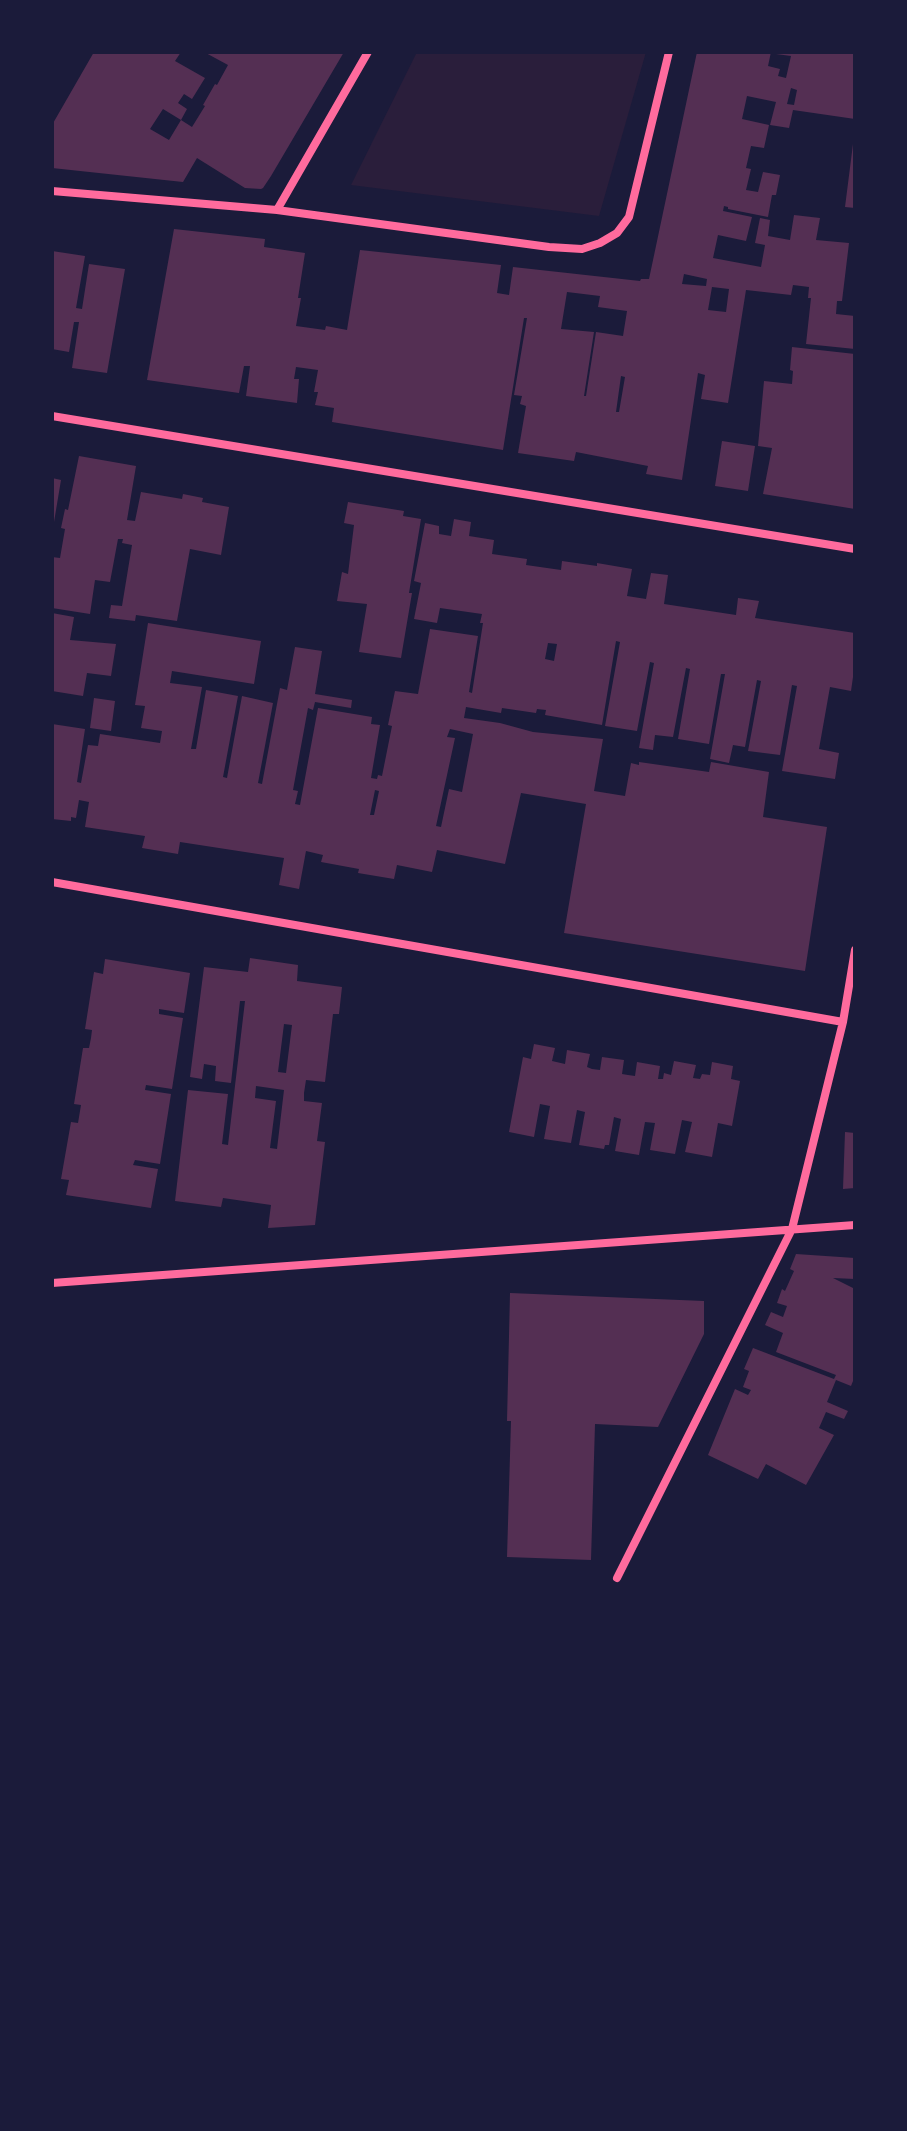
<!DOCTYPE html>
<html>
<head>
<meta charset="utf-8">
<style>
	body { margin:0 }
	#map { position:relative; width:907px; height:2131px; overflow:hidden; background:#1b1b3a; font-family:Commissioner,sans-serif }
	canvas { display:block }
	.frame { position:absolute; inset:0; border:54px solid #1b1b3a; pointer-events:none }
</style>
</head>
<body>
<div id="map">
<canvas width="907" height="2131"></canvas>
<div class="frame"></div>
</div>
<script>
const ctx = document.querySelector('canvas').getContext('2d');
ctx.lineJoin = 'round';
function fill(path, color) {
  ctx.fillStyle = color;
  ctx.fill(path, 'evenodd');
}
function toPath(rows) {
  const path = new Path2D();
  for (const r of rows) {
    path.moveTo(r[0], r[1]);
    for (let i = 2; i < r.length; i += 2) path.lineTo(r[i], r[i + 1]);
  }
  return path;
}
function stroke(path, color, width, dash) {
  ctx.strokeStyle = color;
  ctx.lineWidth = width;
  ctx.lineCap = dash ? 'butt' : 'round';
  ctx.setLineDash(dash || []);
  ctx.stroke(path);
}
const green = toPath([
	[417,52,646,52,599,216,351,185]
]);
const building = toPath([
	[94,52,181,52,175,61,205,78,192,99,184,94,178,103,187,109,181,120,192,127,205,106,203,105,215,84,217,85,228,65,204,52,344,52,271,176,263,188,261,189,245,188,197,158,183,182,52,168,52,125],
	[163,109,181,120,169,140,150,129],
	[697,52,771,52,768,66,780,69,778,76,786,78,791,56,776,54,776,52,855,52,855,119,793,110,789,128,770,125,776,102,747,96,742,119,769,125,764,148,751,146,746,168,751,169,746,190,758,192,763,172,780,175,776,195,772,195,768,217,728,209,728,207,724,206,723,211,752,217,746,241,718,235,713,258,761,267,765,245,755,243,760,218,770,220,768,236,790,240,794,215,820,218,816,240,849,243,842,301,837,301,836,314,855,316,855,349,806,344,811,298,808,298,809,287,793,285,791,295,746,290,728,403,701,399,705,375,698,373,682,480,646,474,648,466,576,452,574,461,518,453,526,406,520,404,522,396,514,395,527,318,524,318,503,450,332,422,334,408,315,405,318,392,314,392,318,370,296,367,294,379,299,379,297,403,246,396,250,366,244,366,239,393,147,380,174,229,265,239,264,247,305,253,298,298,301,298,296,326,325,330,326,326,347,330,360,250,501,265,497,293,509,295,513,267,640,281,641,279,649,279],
	[791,88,797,90,794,105,787,104],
	[684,274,707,279,706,286,682,284],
	[712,287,729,289,726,312,708,310],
	[567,292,600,296,598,307,627,311,623,336,596,332,586,396,584,396,594,332,561,329],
	[621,376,625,377,619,412,616,412],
	[853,144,855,144,855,208,845,207],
	[52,251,85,256,76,308,82,309,89,264,125,269,107,373,72,368,79,322,74,322,69,352,52,349],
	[792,347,855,354,855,509,763,494,772,448,758,446,764,381,792,384,793,371,790,370],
	[722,441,755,446,748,491,715,486],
	[79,456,136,466,127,520,135,521,141,492,182,499,183,494,203,498,202,502,229,507,221,555,190,549,177,621,136,615,135,621,109,618,111,605,122,606,132,545,122,543,123,539,118,539,110,582,95,580,90,614,52,608,52,557,60,558,65,529,61,528,65,509,68,510],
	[52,478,61,480,54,522,52,522],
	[348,502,404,511,403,516,421,519,409,593,412,593,401,658,359,652,367,604,337,601,342,572,348,574,354,525,344,523],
	[454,519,471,522,469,536,494,540,492,554,527,559,526,565,561,570,562,561,597,566,597,563,632,569,627,596,646,599,651,573,668,575,664,604,736,615,738,598,759,601,755,618,855,633,855,663,851,691,830,687,819,749,839,753,835,779,782,771,797,686,792,685,780,755,748,751,761,681,757,680,745,747,733,745,729,763,710,759,725,674,721,674,709,744,678,739,690,669,686,668,673,737,655,735,653,750,639,748,654,663,650,662,637,731,605,726,620,642,616,641,602,725,545,715,546,710,537,709,536,713,502,708,501,713,466,707,464,718,500,723,533,732,603,739,594,791,625,796,631,763,639,765,639,762,709,772,711,762,769,772,763,817,827,827,805,971,564,933,586,804,521,793,505,864,437,850,432,872,397,865,394,879,358,873,359,869,321,862,323,855,306,851,299,889,279,885,284,858,180,842,178,854,142,848,145,836,85,827,89,802,79,800,76,818,71,817,71,821,52,819,52,724,85,729,77,782,81,783,88,745,98,746,100,734,160,743,162,731,141,728,145,706,135,705,148,623,261,641,254,684,172,671,170,683,202,687,191,749,196,749,206,690,238,696,223,777,227,778,242,696,273,703,258,783,262,784,280,688,287,690,295,647,322,651,315,694,352,700,351,708,315,702,313,710,308,708,293,790,298,791,295,804,300,805,318,708,372,717,371,724,380,725,371,778,377,779,378,775,382,776,392,726,388,725,395,691,418,694,430,629,478,636,469,692,472,693,483,623,480,623,482,614,440,608,437,623,414,619,421,583,414,581,425,523,439,526,439,534,451,536],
	[548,643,557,644,554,661,545,659],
	[450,729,473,734,462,792,449,789,441,827,436,826,455,738,447,737],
	[375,790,379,791,374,815,370,815],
	[52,613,74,617,70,640,116,644,111,676,87,673,83,696,52,691],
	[94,698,115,701,111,731,90,728],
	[250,958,298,965,297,981,342,987,339,1014,333,1014,325,1082,306,1080,304,1093,304,1101,322,1103,317,1141,325,1142,315,1225,268,1228,271,1205,223,1198,221,1207,175,1201,188,1090,228,1094,222,1144,228,1145,245,1001,240,1001,231,1083,215,1081,216,1066,204,1064,202,1079,190,1077,204,967,248,972],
	[284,1024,292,1025,286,1073,278,1072],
	[256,1086,284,1090,277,1149,270,1148,276,1101,255,1098],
	[105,959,190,973,184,1013,159,1009,159,1014,183,1018,172,1089,146,1085,145,1090,171,1094,160,1164,135,1160,133,1165,158,1169,151,1208,66,1195,69,1180,61,1179,71,1122,78,1123,81,1105,74,1104,83,1048,89,1048,91,1038,92,1030,85,1029,94,972,103,974],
	[534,1044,555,1048,552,1061,565,1064,567,1050,590,1054,587,1067,592,1069,600,1070,602,1057,624,1060,622,1074,628,1075,635,1076,637,1062,660,1066,658,1079,663,1079,664,1073,671,1075,674,1061,696,1065,693,1078,700,1079,702,1074,710,1075,712,1062,733,1066,731,1079,740,1081,732,1126,718,1123,712,1157,685,1152,692,1122,682,1120,675,1154,650,1150,655,1123,645,1122,639,1155,615,1151,621,1119,614,1117,609,1145,605,1145,604,1149,579,1145,585,1112,577,1110,571,1143,544,1139,550,1106,540,1104,534,1137,509,1132,523,1057,531,1059],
	[845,1132,855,1133,855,1188,843,1189],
	[796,1254,855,1258,855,1279,833,1278,855,1289,855,1376,851,1386,836,1380,827,1402,848,1411,844,1419,826,1412,819,1428,834,1435,806,1485,766,1464,758,1479,708,1455,735,1389,748,1395,751,1390,743,1387,749,1371,744,1369,753,1348,834,1379,836,1375,776,1352,783,1333,765,1325,771,1312,783,1317,787,1306,777,1303,782,1289,785,1291,794,1271,790,1269],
	[510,1293,704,1301,704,1334,658,1427,595,1424,591,1560,507,1557,511,1421,507,1421]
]);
const minor = toPath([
	[52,191,277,210,368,52],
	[277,210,549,247,582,249,600,243,617,233,629,217,669,52],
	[52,416,855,549],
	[52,882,843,1022],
	[52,1283,855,1225],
	[617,1578,792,1229,843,1022,855,950]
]);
fill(green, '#2a1e3b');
fill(building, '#542f53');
stroke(minor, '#ff6b9d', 8);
</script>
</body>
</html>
